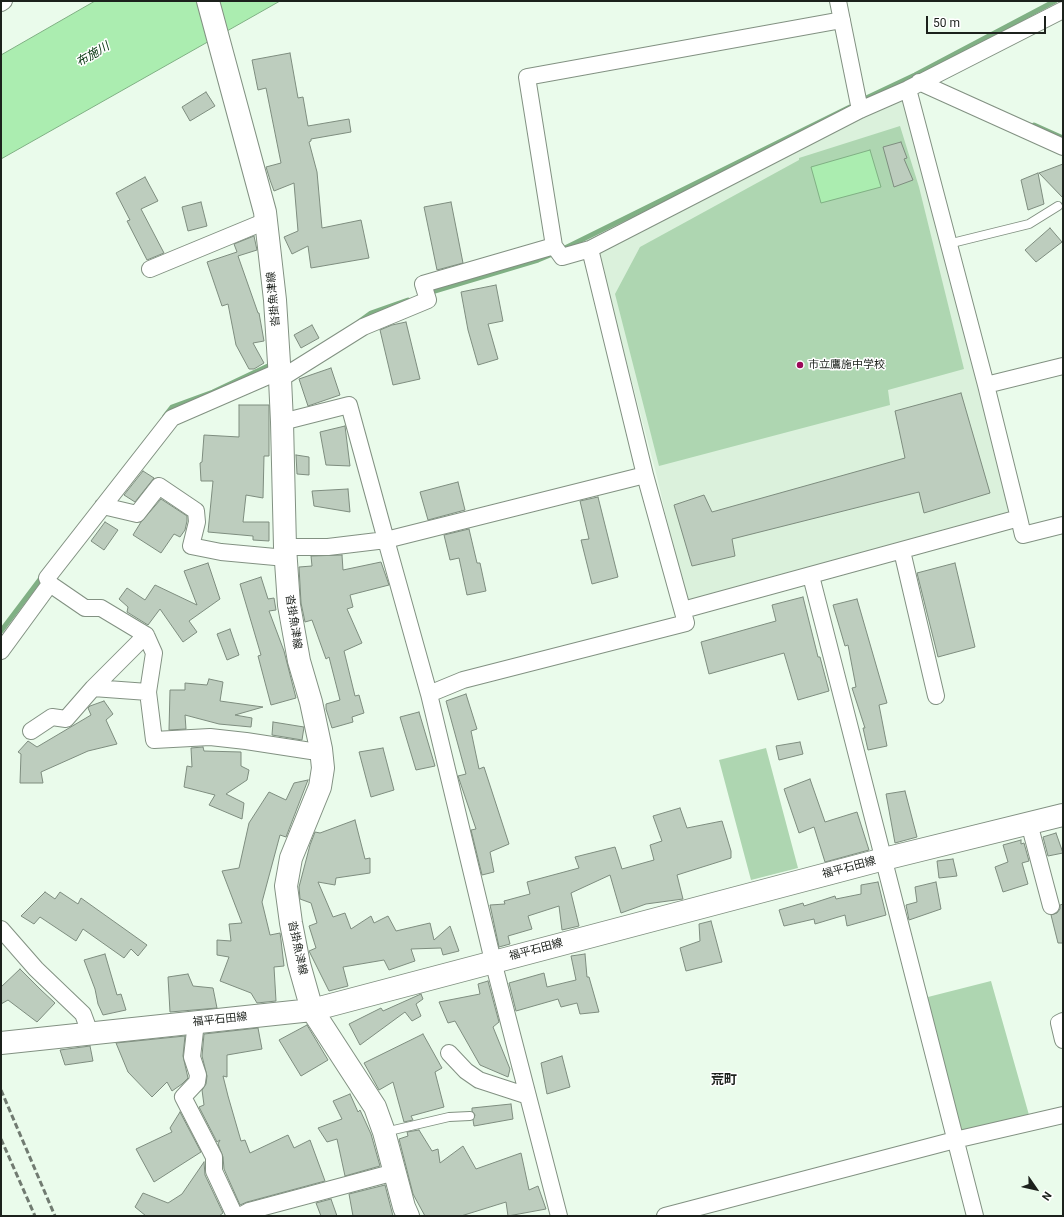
<!DOCTYPE html>
<html>
<head>
<meta charset="utf-8">
<style>
  body { margin:0 }
  #map { position:relative; width:1064px; height:1217px; overflow:hidden; background:#eafbeb; font-family:Roboto,sans-serif }
  canvas { display:block }
  .frame { position:absolute; inset:0; border:2px solid #1c211c; pointer-events:none }
  .north { position:absolute; left:1016px; top:1169px; width:40px; height:40px; -webkit-text-stroke:3px #fff; paint-order:stroke; rotate:124deg; font-size:11px; font-weight:700; line-height:16px; text-align:center; color:#1c211c }
  .north::after { content:''; display:block; margin:auto; width:14px; height:18px; background:#1c211c; clip-path:polygon(50% 0,100% 100%,50% 72%,0 100%) }
  .scale { position:absolute; left:926px; top:16px; width:120px; height:18px; box-sizing:border-box; border:2px solid #1c211c; border-top:0; padding-left:5px; font-size:12px; line-height:14px; white-space:nowrap; color:#1c211c; -webkit-text-stroke:3px #fff; paint-order:stroke }
</style>
</head>
<body>
<div id="map">
<canvas width="1064" height="1217"></canvas>
<div class="frame"></div>
<div class="north">N</div>
<div class="scale">50 m</div>
</div>
<script>
const c = document.querySelector('canvas').getContext('2d');
c.lineJoin = 'round';
function fill(path, color) { c.fillStyle = color; c.fill(path, 'evenodd'); }
const shape = rows => new Path2D(rows.map(r => 'M' + r).join(''));
function trace(path, color, width, dash) { c.strokeStyle = color; c.lineWidth = width; c.lineCap = dash ? 'butt' : 'round'; c.setLineDash(dash || []); c.stroke(path); }
function drawText(font, color, halo, rows, align = 'center') {
  c.font = font + ' Roboto,"Noto Sans JP",sans-serif'; c.lineWidth = 3; c.setLineDash([]); c.textBaseline = 'middle'; c.strokeStyle = halo; c.fillStyle = color; for (const [text, x, y, turn = 0] of rows) {
    c.save(); c.translate(x, y); c.rotate((+turn || 0) * Math.PI / 180); c.textAlign = isNaN(turn) ? turn : align; if (halo) c.strokeText(text, 0, 0); c.fillText(text, 0, 0); c.restore();
  }
}
fill(shape([
  [902,98,1013,512,686,604,657,477,598,253,788,153]
]), '#dbf1dc');
fill(shape([
  [900,126,919,187,964,369,888,390,890,405,659,466,615,294,640,247,799,160,799,158],
  [766,748,798,868,751,880,719,760],
  [991,981,1029,1115,959,1134,924,998]
]), '#aed6b1');
const water = shape([
  [95,1,280,1,1,159,1,55,95,1],
  [870,150,881,187,821,203,811,167,870,150]
]);
fill(water, '#abedb0');
trace(water, '#80b084', 1);
trace(shape([
  [860,101,915,75,1055,1],
  [1034,125,1063,138],
  [561,250,850,107],
  [428,293,538,260,550,255],
  [360,321,371,313,408,300],
  [165,416,172,407,213,392,268,366],
  [1,631,44,574]
]), '#80b084', 5);
const building = shape([
  [290,53,298,98,303,97,308,126,349,119,351,132,311,139,311,141,309,142,317,172,322,228,361,220,369,258,311,268,308,246,292,254,284,237,298,231,294,183,274,191,270,180,266,167,281,163,266,88,258,90,252,60,290,53],
  [206,92,215,106,190,121,182,107,206,92],
  [901,142,907,158,904,159,913,180,894,187,883,147,901,142],
  [1063,164,1063,198,1039,173,1063,164],
  [1038,173,1044,204,1028,210,1021,180,1038,173],
  [145,177,158,201,141,209,164,253,147,260,127,221,130,220,116,193,145,177],
  [201,202,207,226,188,231,182,207,201,202],
  [451,202,463,263,437,270,424,207,451,202],
  [1050,228,1062,242,1036,262,1025,250,1050,228],
  [254,236,257,250,238,256,258,313,259,313,264,341,253,343,264,363,254,369,249,369,236,345,228,304,222,306,207,262,237,252,234,244,254,236],
  [496,285,503,321,488,324,498,359,478,365,468,330,461,292,496,285],
  [406,322,420,379,393,385,380,330,392,325,406,322],
  [312,325,319,338,301,348,294,335,312,325],
  [331,368,340,395,308,406,299,379,331,368],
  [961,393,990,493,924,513,919,492,732,539,735,556,692,566,674,505,704,495,712,512,905,458,895,411,961,393],
  [239,405,269,405,269,456,264,456,263,498,246,495,243,522,269,522,269,541,253,540,253,536,208,532,213,481,201,481,200,463,202,462,204,435,239,437,239,405],
  [345,426,350,466,326,465,320,432,345,426],
  [296,455,309,457,309,475,297,474,296,455],
  [143,471,154,478,135,502,124,495,143,471],
  [458,482,465,510,428,520,420,492,458,482],
  [348,489,350,512,314,506,312,491,348,489],
  [598,497,618,577,592,584,581,540,589,539,580,501,598,497],
  [161,499,187,516,187,521,185,530,180,537,174,534,161,553,133,535,141,522,161,499],
  [105,522,118,530,104,550,91,541,105,522],
  [469,529,477,563,480,563,486,591,467,595,459,558,450,560,444,535,469,529],
  [342,555,343,570,381,562,389,585,350,595,353,607,347,609,362,643,344,651,355,696,359,695,364,713,352,717,353,722,332,728,326,709,326,704,340,700,329,657,326,659,312,620,305,622,301,603,299,567,312,566,311,556,342,555],
  [208,563,220,599,189,621,197,632,183,642,160,609,148,625,127,612,128,607,119,599,127,588,145,600,155,585,197,605,184,571,208,563],
  [955,563,975,647,938,657,917,573,955,563],
  [261,577,268,599,274,598,276,610,269,611,284,651,296,698,271,705,258,656,261,655,240,584,261,577],
  [803,597,818,657,820,657,829,691,798,700,784,653,709,674,701,642,776,621,772,605,803,597],
  [857,599,887,703,879,705,887,746,868,750,863,728,865,728,852,688,856,687,848,645,845,646,833,605,857,599],
  [230,629,239,655,227,660,217,634,230,629],
  [209,679,223,682,220,701,263,707,235,715,252,718,251,727,219,724,185,715,186,729,169,730,170,690,185,690,185,683,207,685,209,679],
  [466,694,477,729,471,731,479,769,484,767,509,844,490,852,494,872,482,875,471,830,476,829,458,776,466,774,446,701,466,694],
  [104,701,113,714,106,720,117,744,88,751,41,772,43,783,20,783,21,754,18,752,28,741,37,747,91,715,88,708,90,706,104,701],
  [419,712,435,766,416,770,400,717,419,712],
  [273,722,304,727,302,740,272,735,273,722],
  [800,742,803,754,779,760,776,746,800,742],
  [203,747,204,751,241,752,241,766,249,770,247,780,226,794,244,803,242,819,209,805,215,795,184,787,187,766,192,767,191,748,203,747],
  [383,748,394,790,371,797,359,752,383,748],
  [810,779,825,822,857,812,869,850,825,862,814,827,799,833,784,789,810,779],
  [308,780,286,837,280,835,262,902,270,935,280,933,281,940,284,966,274,967,276,1001,257,1003,251,993,220,981,229,957,217,955,217,940,231,941,229,924,242,923,222,871,239,868,249,823,269,792,286,800,294,783,308,780],
  [905,791,917,837,895,843,886,794,905,791],
  [680,808,687,828,722,821,731,851,731,858,677,875,683,899,646,904,621,913,610,875,571,893,579,926,562,930,559,906,528,916,532,929,508,936,510,944,499,947,490,905,505,904,504,901,530,894,527,882,579,868,575,857,615,847,622,869,654,860,650,845,662,841,653,816,680,808],
  [355,820,365,859,370,858,370,873,336,878,335,885,318,882,333,917,345,913,351,929,371,916,374,923,388,916,396,931,430,923,434,940,450,926,459,951,443,955,441,948,411,949,415,961,389,970,384,960,343,967,348,986,329,991,309,951,316,948,309,926,317,923,311,903,300,899,299,887,310,845,315,832,320,833,355,820],
  [1056,833,1063,853,1048,856,1043,837,1056,833],
  [1021,840,1021,844,1024,843,1029,861,1022,863,1028,884,1003,892,995,867,1008,862,1003,845,1021,840],
  [953,859,957,876,939,878,937,861,953,859],
  [878,882,886,915,847,926,845,915,815,924,814,919,784,926,779,910,803,903,804,906,835,896,836,899,861,894,861,885,878,882],
  [936,882,941,909,909,920,906,905,917,902,915,887,936,882],
  [45,892,55,899,60,892,78,904,81,898,147,945,138,956,131,949,124,958,83,929,76,941,40,917,34,924,21,916,45,892],
  [1063,904,1063,943,1058,943,1051,915,1057,913,1060,909,1060,905,1063,904],
  [711,921,722,962,686,971,680,948,700,941,699,924,711,921],
  [105,954,117,995,121,994,126,1010,103,1015,98,1004,95,989,84,960,105,954],
  [585,954,587,977,589,977,599,1012,580,1014,577,1003,561,1007,558,999,516,1011,509,983,544,973,547,987,576,980,571,956,585,954],
  [20,969,41,990,55,1003,37,1022,8,1000,1,1004,1,987,20,969],
  [188,974,193,986,213,988,217,1008,170,1012,168,977,188,974],
  [488,981,499,1022,493,1027,510,1069,508,1077,480,1065,455,1021,448,1023,439,1002,480,994,478,984,488,981],
  [421,994,423,999,416,1004,421,1016,412,1021,405,1012,360,1045,349,1024,381,1008,383,1011,421,994],
  [307,1025,328,1060,301,1076,279,1040,307,1025],
  [258,1028,262,1049,227,1055,227,1077,223,1076,228,1096,241,1141,245,1140,250,1153,288,1135,294,1148,310,1140,325,1181,247,1202,240,1205,224,1169,223,1157,218,1144,220,1140,217,1142,199,1107,204,1105,202,1090,206,1084,207,1076,202,1056,204,1034,258,1028],
  [423,1034,442,1068,435,1072,444,1107,411,1116,413,1120,404,1122,393,1082,379,1090,364,1063,423,1034],
  [185,1036,183,1056,188,1078,182,1084,172,1091,167,1082,152,1097,128,1072,116,1043,185,1036],
  [90,1046,93,1061,65,1065,60,1050,90,1046],
  [562,1056,570,1087,547,1094,541,1063,562,1056],
  [350,1094,358,1112,360,1110,371,1134,380,1166,345,1176,337,1139,327,1142,318,1128,342,1119,333,1101,350,1094],
  [511,1104,513,1119,474,1126,473,1120,475,1115,472,1111,472,1108,511,1104],
  [180,1112,201,1152,154,1182,136,1149,172,1132,170,1128,180,1112],
  [419,1130,432,1151,438,1149,440,1163,463,1146,476,1169,521,1153,529,1190,538,1186,546,1209,508,1216,506,1202,461,1216,425,1216,413,1194,399,1139,408,1136,407,1132,419,1130],
  [204,1162,205,1175,223,1213,219,1216,146,1216,135,1207,143,1193,168,1203,182,1194,204,1162],
  [385,1185,393,1216,353,1216,349,1194,385,1185],
  [331,1199,337,1216,321,1216,316,1203,331,1199]
]);
fill(building, '#bdcdbe');
trace(building, '#7e8d7f', 1);
const lane = shape([
  [948,244,1029,224,1058,206],
  [385,1132,449,1117,470,1116]
]);
const street = shape([
  [838,1,860,110],
  [1,3,4,1],
  [919,82,1063,147],
  [908,89,986,385,1019,518],
  [554,246,527,77,842,20],
  [150,269,266,221],
  [280,379,363,327,428,300,423,284,554,246,562,257,590,249],
  [986,385,1063,366],
  [282,422,349,405,386,540,645,475,686,623,463,680,429,694],
  [645,475,590,249,860,110,908,89,1063,10],
  [103,506,137,514,159,486,196,511,197,522,191,546,221,552,286,558],
  [285,547,328,547,386,540,429,694,493,961,559,1216],
  [902,551,936,696],
  [811,576,975,1216],
  [50,584,47,578,172,418,280,371],
  [683,610,1019,518,1023,535,1063,525],
  [1,651,50,584,85,608,101,608,146,635,154,653,148,692,154,740,210,737,246,741,311,751,321,749],
  [93,688,146,635],
  [31,731,52,717,66,719,93,688,148,692],
  [1029,823,1051,906],
  [1,929,36,969,83,1014,90,1033],
  [1063,1021,1059,1023,1063,1040],
  [196,1022,192,1057,198,1075,197,1082,183,1097,214,1157,214,1171,235,1216],
  [449,1053,466,1071,479,1080,528,1096],
  [240,1216,249,1211,395,1172],
  [665,1216,955,1140,1063,1115]
]);
const secondary = shape([
  [208,1,265,212,275,300,280,379,282,422,285,547,289,605,299,661,311,702,321,749,323,768,320,787,291,858,286,886,291,923,299,964,312,1010,375,1107,384,1132,404,1207,408,1216],
  [1,1043,312,1010,884,859,1063,815]
]);
trace(lane, '#829182', 10);
trace(street, '#829182', 18);
trace(secondary, '#829182', 24);
trace(lane, '#fff', 8);
trace(street, '#fff', 16);
trace(secondary, '#fff', 22);
trace(shape([
  [1,1090,55,1216],
  [1,1139,35,1216]
]), '#717b71', 3, [6, 3]);
for (const [x, y, r, color] of [
  [800,365,4,"#9b0958"]
]) { const dot = new Path2D(); dot.arc(x, y, r, 0, 2 * Math.PI); c.fillStyle = color; c.fill(dot); trace(dot, '#fff', 1.5); }
drawText('11px', '#1c211c', '#fff', [
  ["沓掛魚津線",274,299,-95],
  ["沓掛魚津線",293,622,81],
  ["福平石田線",849,868,-15],
  ["沓掛魚津線",297,948,78],
  ["福平石田線",536,950,-15],
  ["福平石田線",220,1020,-6]
]);
drawText('11px', '#1c211c', '#fff', [
  ["市立鷹施中学校",808,365]
], 'left');
drawText('italic 12px', '#05360f', '#fff', [
  ["布施川",93,55,-31]
]);
drawText('bold 13px', '#1c211c', '#fff', [
  ["荒町",724,1081]
]);
</script>
</body>
</html>
